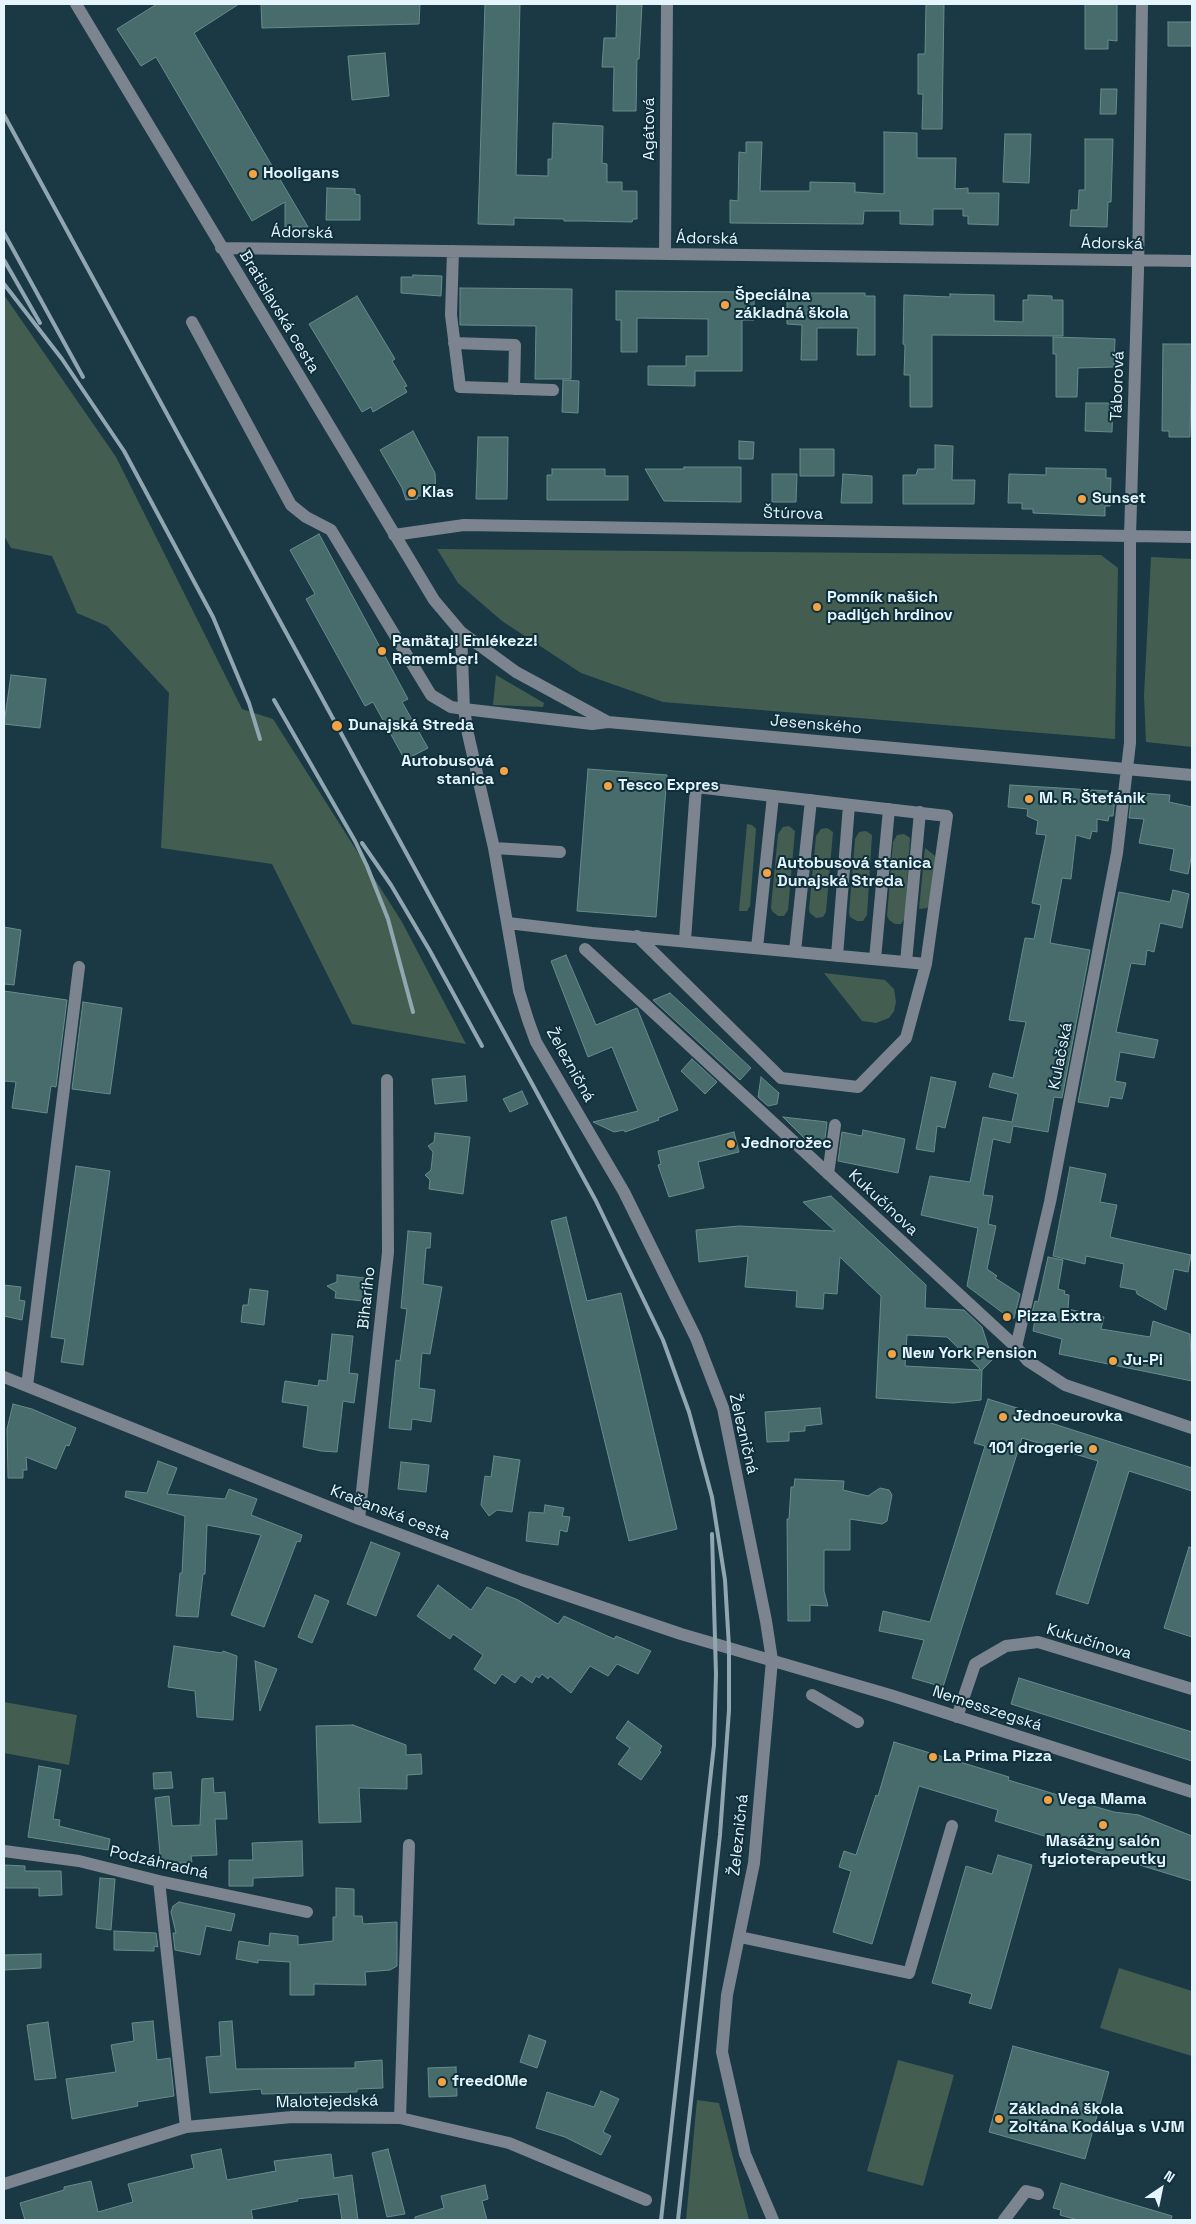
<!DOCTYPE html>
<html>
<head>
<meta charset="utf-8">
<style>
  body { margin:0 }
  #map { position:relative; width:1196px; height:2224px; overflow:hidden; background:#1a3945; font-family:"Space Grotesk",sans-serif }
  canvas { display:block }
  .frame { position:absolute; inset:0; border:5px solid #e4f5fd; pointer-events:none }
  .north { position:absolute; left:1136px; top:2164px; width:50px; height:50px; -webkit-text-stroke:4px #0f2f3b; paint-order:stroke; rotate:34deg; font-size:14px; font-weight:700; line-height:20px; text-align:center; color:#e4f5fd }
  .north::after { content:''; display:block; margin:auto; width:18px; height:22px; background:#e4f5fd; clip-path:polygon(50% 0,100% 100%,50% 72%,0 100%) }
</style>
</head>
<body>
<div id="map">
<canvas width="1196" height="2224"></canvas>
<div class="frame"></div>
<div class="north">N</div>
</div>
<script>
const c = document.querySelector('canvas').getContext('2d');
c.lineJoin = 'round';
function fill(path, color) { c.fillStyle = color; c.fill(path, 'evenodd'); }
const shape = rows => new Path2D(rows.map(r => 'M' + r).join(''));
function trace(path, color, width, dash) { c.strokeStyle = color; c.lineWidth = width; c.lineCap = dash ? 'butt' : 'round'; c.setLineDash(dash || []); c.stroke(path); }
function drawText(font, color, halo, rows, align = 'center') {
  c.font = font + ' "Space Grotesk",sans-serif'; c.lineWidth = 4; c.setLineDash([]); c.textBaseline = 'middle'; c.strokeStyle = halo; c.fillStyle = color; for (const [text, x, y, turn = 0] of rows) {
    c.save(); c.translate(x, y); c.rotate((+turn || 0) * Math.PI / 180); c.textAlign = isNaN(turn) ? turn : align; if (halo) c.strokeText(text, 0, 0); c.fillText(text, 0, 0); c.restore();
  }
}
fill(shape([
  [4,295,116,457,242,709,273,719,402,922,466,1044,352,1024,272,864,161,848,169,693,107,626,77,613,52,556,11,548,4,536],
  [437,549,1101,555,1118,568,1115,739,663,702,581,673,502,621,458,583],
  [1151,557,1192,559,1192,747,1146,742,1144,696],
  [496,675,544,703,543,707,493,705],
  [747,824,752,825,756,829,750,906,747,911,739,911],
  [789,826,795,831,788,910,784,916,778,916,772,911,771,907,778,834,783,827],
  [827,828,833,832,826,912,823,917,816,918,810,913,809,909,816,836,821,829],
  [866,831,872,835,867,915,863,921,857,921,850,917,849,913,855,839,859,832],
  [904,834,910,838,905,918,901,924,895,924,889,920,887,916,893,842,897,835],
  [925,848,934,855,938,861,930,904,927,908,919,909],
  [824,973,885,980,894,989,896,1002,894,1011,889,1018,876,1023,862,1021],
  [4,1702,77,1715,69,1765,4,1753],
  [1119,1968,1192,1991,1192,2056,1100,2028],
  [898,2060,954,2075,923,2186,867,2171],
  [697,2100,719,2103,749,2220,686,2220]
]), '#435e50');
const building = shape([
  [157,4,239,4,194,33,308,227,285,227,285,202,252,221,156,57,141,66,117,29,157,4],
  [261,4,420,4,419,24,262,28,261,4],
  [485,4,520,4,516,175,548,176,548,159,552,159,553,123,603,126,602,163,607,164,607,182,622,182,622,191,637,191,637,219,633,219,632,222,583,221,564,221,564,219,514,218,514,225,478,224,485,4],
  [617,4,642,4,639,59,637,59,636,111,613,111,614,67,602,67,604,38,616,38,617,4],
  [926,4,944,4,942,129,922,129,923,94,918,94,918,54,925,54,926,4],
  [1085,4,1117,4,1117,41,1108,40,1108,49,1085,49,1085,4],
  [1168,22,1192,22,1192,46,1168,46,1168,22],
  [385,53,389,96,352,100,348,56,385,53],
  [1101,89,1117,89,1116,114,1100,114,1101,89],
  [884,132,917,133,917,158,956,158,955,189,968,188,968,193,999,193,998,225,968,224,968,216,963,216,963,209,933,209,933,225,900,224,900,211,864,211,863,224,730,223,730,200,738,201,739,152,746,153,746,142,762,142,760,191,810,191,810,182,855,183,855,192,884,194,884,132],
  [1005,134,1031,134,1029,183,1003,182,1005,134],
  [1085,139,1113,139,1111,202,1108,202,1107,227,1070,226,1071,210,1078,210,1079,190,1085,190,1085,139],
  [327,188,355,189,355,194,360,195,360,220,326,220,327,188],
  [413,275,442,276,441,296,401,293,401,277,413,277,413,275],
  [460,288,572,289,571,379,535,379,536,326,460,325,460,288],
  [616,291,754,292,754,320,742,320,742,371,695,371,695,386,648,385,648,366,686,366,686,356,708,356,708,319,637,318,637,352,621,352,621,320,616,320,616,291],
  [787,293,865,293,865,296,875,296,875,355,857,355,858,328,817,328,817,360,801,360,802,325,787,324,787,293],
  [950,294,994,295,994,321,1023,322,1023,300,1028,300,1028,295,1052,296,1052,300,1063,300,1063,336,932,335,932,407,910,407,910,375,904,375,905,345,903,344,904,295,950,297,950,294],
  [357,296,395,359,392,361,407,386,404,387,407,392,373,412,371,407,362,412,309,324,357,296],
  [1053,337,1115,339,1114,367,1078,368,1077,397,1056,397,1056,354,1053,354,1053,337],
  [1163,344,1192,344,1190,437,1169,437,1169,431,1162,431,1163,344],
  [563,380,579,381,578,413,562,412,563,380],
  [1086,403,1113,403,1112,432,1085,431,1086,403],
  [413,431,435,473,436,495,418,496,417,499,406,500,402,488,380,450,413,431],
  [478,437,508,437,507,499,476,499,478,437],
  [739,441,754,442,753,459,739,459,739,441],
  [935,445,953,446,952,480,975,480,974,504,903,504,903,475,916,475,918,469,935,469,935,445],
  [800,449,834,449,834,476,800,476,800,449],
  [684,467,741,467,741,502,664,501,645,469,684,469,684,467],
  [1046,468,1106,469,1106,478,1111,478,1110,506,1105,506,1105,516,1033,513,1033,509,1022,509,1022,503,1008,503,1009,474,1046,475,1046,468],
  [552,469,605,469,605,476,628,476,628,500,547,500,547,475,552,475,552,469],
  [772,474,797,474,796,502,772,502,772,474],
  [843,474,872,476,872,503,841,503,843,474],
  [319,534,408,699,402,702,428,748,405,760,373,702,365,706,306,599,315,594,290,550,319,534],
  [11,675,46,679,40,728,4,724,11,675],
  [588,769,667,775,656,917,577,911,588,769],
  [1010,785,1109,791,1115,798,1113,816,1109,816,1108,821,1097,819,1097,832,1092,831,1090,839,1076,835,1071,879,1062,878,1050,943,1090,950,1062,1098,1054,1097,1048,1132,1013,1126,1010,1143,993,1139,983,1195,993,1196,988,1224,996,1226,987,1269,997,1276,995,1278,1020,1294,1014,1318,1011,1319,967,1286,978,1228,921,1215,930,1176,970,1182,983,1117,1012,1122,1018,1094,989,1087,993,1073,1013,1078,1026,1022,1009,1020,1025,938,1034,939,1041,905,1032,903,1046,835,1036,834,1038,821,1027,816,1028,809,1008,807,1010,785],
  [1141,793,1170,795,1169,802,1192,807,1192,853,1188,874,1170,870,1174,849,1139,843,1144,819,1129,818,1131,802,1141,793],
  [1173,890,1189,894,1182,928,1160,923,1154,952,1147,950,1145,965,1131,963,1116,1032,1158,1040,1154,1058,1120,1052,1115,1081,1126,1083,1122,1099,1110,1097,1108,1107,1078,1102,1119,892,1170,902,1173,890],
  [4,927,21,930,14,985,4,984,4,927],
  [566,955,596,1025,637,1008,678,1110,658,1118,659,1120,625,1132,624,1130,614,1132,593,1122,638,1111,612,1047,588,1057,551,961,566,955],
  [4,991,67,1000,56,1087,51,1086,47,1113,12,1108,16,1082,4,1081,4,991],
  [670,993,751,1068,740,1080,653,1000,670,993],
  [83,1002,122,1008,110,1094,72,1089,83,1002],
  [692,1059,717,1082,705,1094,681,1071,692,1059],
  [465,1076,467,1101,435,1104,432,1079,465,1076],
  [761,1077,779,1093,777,1104,768,1106,758,1097,761,1077],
  [931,1077,956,1082,945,1128,937,1126,934,1152,916,1149,931,1077],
  [522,1091,528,1104,510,1112,503,1099,522,1091],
  [783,1117,827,1122,824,1147,811,1145,783,1117],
  [863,1130,905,1139,898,1173,838,1161,842,1132,862,1136,863,1130],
  [734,1132,739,1152,698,1162,704,1188,669,1197,658,1165,661,1164,658,1151,734,1132],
  [435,1133,470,1137,463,1194,429,1189,430,1180,425,1175,431,1170,433,1152,428,1146,434,1142,435,1133],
  [76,1166,110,1171,83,1365,61,1362,65,1339,51,1337,76,1166],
  [1070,1167,1106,1174,1100,1202,1117,1205,1110,1237,1191,1255,1188,1272,1174,1269,1166,1310,1137,1294,1136,1290,1120,1287,1124,1264,1086,1256,1085,1264,1053,1256,1070,1167],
  [831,1196,926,1285,925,1308,964,1310,982,1327,990,1352,995,1357,982,1370,981,1400,953,1403,876,1398,881,1296,840,1257,837,1294,824,1293,823,1309,796,1307,797,1291,745,1287,748,1256,699,1262,696,1230,739,1226,835,1231,803,1202,831,1196],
  [907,1335,947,1337,981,1370,905,1366,907,1335],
  [566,1217,587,1301,621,1293,677,1529,629,1541,551,1221,566,1217],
  [408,1231,431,1233,430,1248,426,1248,423,1284,442,1287,430,1354,422,1353,419,1388,435,1390,431,1422,412,1419,411,1430,389,1428,396,1360,400,1361,407,1309,401,1308,408,1231],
  [1048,1257,1063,1260,1058,1289,1065,1291,1064,1294,1069,1295,1068,1309,1104,1317,1101,1329,1150,1337,1153,1321,1190,1334,1192,1381,1059,1354,1062,1339,1033,1331,1036,1312,1032,1313,1035,1301,1038,1302,1048,1257],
  [337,1275,366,1278,363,1301,335,1298,336,1292,327,1286,337,1282,337,1275],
  [4,1285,21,1287,19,1300,25,1301,22,1320,4,1316,4,1285],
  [250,1289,268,1291,264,1325,241,1322,243,1305,248,1305,250,1289],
  [332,1334,353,1336,349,1373,358,1374,354,1403,343,1401,337,1452,321,1451,303,1447,308,1406,282,1402,285,1381,318,1386,319,1380,327,1381,332,1334],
  [988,1399,1030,1412,1029,1416,1192,1468,1192,1491,1129,1471,1088,1604,1056,1594,1098,1461,1022,1438,943,1687,912,1678,924,1640,879,1631,883,1611,930,1622,985,1446,974,1443,988,1399],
  [13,1404,32,1409,76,1428,69,1446,66,1445,56,1469,26,1457,27,1470,23,1470,23,1478,8,1478,7,1429,13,1404],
  [820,1408,822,1424,805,1426,805,1431,789,1432,789,1441,767,1442,765,1412,820,1408],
  [494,1456,520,1460,512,1512,497,1510,489,1516,481,1505,485,1476,491,1477,494,1456],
  [158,1461,177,1468,167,1494,225,1499,229,1489,257,1499,251,1515,302,1535,300,1542,297,1541,264,1627,231,1615,261,1535,207,1525,205,1574,203,1574,198,1617,176,1616,180,1573,182,1573,185,1516,125,1497,126,1491,147,1493,158,1461],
  [401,1462,429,1465,426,1492,398,1489,401,1462],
  [795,1479,844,1481,843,1490,868,1496,880,1488,889,1490,892,1495,887,1521,882,1524,850,1519,850,1550,824,1550,824,1591,828,1606,810,1605,810,1621,788,1621,787,1519,789,1519,791,1487,794,1487,795,1479],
  [545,1505,564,1508,562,1516,570,1517,567,1532,560,1530,558,1545,526,1541,529,1512,544,1513,545,1505],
  [371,1542,400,1553,376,1616,347,1604,371,1542],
  [1189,1547,1192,1548,1192,1637,1164,1628,1189,1547],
  [438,1585,471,1610,487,1587,518,1600,558,1624,564,1616,614,1639,616,1636,651,1651,638,1674,617,1664,608,1676,590,1666,571,1693,550,1676,548,1679,542,1674,539,1678,536,1676,532,1683,521,1675,515,1683,502,1674,495,1684,474,1669,483,1655,453,1634,450,1639,417,1616,438,1585],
  [315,1595,329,1601,312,1643,298,1637,315,1595],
  [174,1646,222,1653,223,1651,237,1656,233,1720,197,1717,195,1691,168,1687,174,1646],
  [255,1661,277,1669,260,1711,255,1661],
  [1019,1678,1192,1732,1192,1761,1011,1704,1019,1678],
  [628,1721,662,1746,659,1751,661,1752,641,1780,618,1764,630,1748,616,1738,628,1721],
  [353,1725,406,1745,406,1755,421,1754,422,1774,407,1775,407,1789,359,1788,361,1822,319,1823,316,1726,353,1725],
  [894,1742,1009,1777,1008,1780,1068,1798,1069,1794,1087,1800,1086,1804,1114,1812,1139,1815,1192,1836,1192,1881,995,1821,998,1810,919,1786,872,1944,833,1932,851,1871,839,1867,844,1851,856,1855,876,1795,878,1796,894,1742],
  [39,1766,61,1770,53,1819,60,1820,59,1826,110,1839,108,1850,28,1837,39,1766],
  [171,1772,173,1788,154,1789,153,1773,171,1772],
  [213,1778,214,1793,225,1792,227,1819,215,1819,217,1855,191,1856,192,1862,161,1865,155,1798,169,1796,172,1826,200,1825,202,1779,213,1778],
  [302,1841,303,1876,253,1878,253,1886,229,1886,229,1860,253,1860,252,1843,302,1841],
  [998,1855,1032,1865,991,2009,969,2003,972,1994,932,1983,966,1866,992,1874,998,1855],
  [4,1865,25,1866,25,1871,61,1871,62,1895,39,1896,39,1888,4,1888,4,1865],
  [100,1878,115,1879,111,1930,96,1928,100,1878],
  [336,1888,354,1889,354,1916,362,1916,363,1924,397,1922,397,1966,390,1970,365,1972,366,1985,314,1984,314,1995,290,1995,290,1962,258,1960,258,1963,236,1959,239,1941,269,1946,270,1933,298,1936,298,1945,333,1941,333,1917,336,1917,336,1888],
  [179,1902,235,1914,231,1931,206,1926,200,1955,175,1950,173,1933,176,1933,171,1912,173,1906,179,1902],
  [114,1931,156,1933,158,1947,154,1946,154,1951,114,1950,114,1931],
  [41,1954,41,1968,4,1970,4,1955,41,1954],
  [153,2021,157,2060,170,2058,174,2096,137,2102,138,2106,72,2119,66,2079,116,2072,111,2045,134,2041,132,2023,153,2021],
  [232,2021,236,2069,355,2068,355,2062,382,2060,383,2088,357,2089,357,2092,262,2094,261,2089,210,2093,206,2057,221,2056,219,2022,232,2021],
  [48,2022,56,2078,35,2080,27,2025,48,2022],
  [529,2035,546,2041,537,2068,520,2062,529,2035],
  [1013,2046,1109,2072,1085,2159,989,2132,1013,2046],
  [456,2067,457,2096,429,2097,428,2068,456,2067],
  [601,2091,619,2099,603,2132,611,2136,601,2155,565,2137,536,2128,547,2092,594,2107,601,2091],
  [221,2149,227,2180,276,2171,274,2161,331,2154,334,2178,352,2175,358,2220,342,2220,338,2194,297,2199,298,2201,251,2210,253,2220,25,2220,20,2203,64,2190,64,2187,91,2181,98,2212,133,2202,128,2184,194,2168,191,2155,221,2149],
  [388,2149,405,2214,387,2217,372,2153,388,2149],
  [1061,2183,1172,2216,1171,2220,1078,2220,1060,2215,1061,2210,1053,2208,1061,2183],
  [485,2185,488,2199,482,2201,487,2220,415,2220,415,2217,444,2208,441,2196,485,2185]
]);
fill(building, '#476c6b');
trace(building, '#668c8b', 1);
trace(shape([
  [76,4,434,600,461,632,516,672,608,722,1192,775],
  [221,248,1192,261],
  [453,251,451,315,460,387,553,390],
  [665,254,667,4],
  [192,322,291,505,306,517,331,530,431,695,451,707,464,709,592,724,608,722],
  [454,343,515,345,514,389],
  [394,535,464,525,1192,537],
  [461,632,464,709,468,734,494,848,519,991,528,1020,536,1042,624,1192,696,1338,723,1408,766,1621,772,1660,754,1863,727,1995,722,2052,745,2154,773,2220],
  [494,848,560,852],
  [508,923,592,933,926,964,947,816,696,787,685,940],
  [637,936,781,1078,858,1087,906,1038,926,964],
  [757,948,773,796],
  [585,949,1016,1347,1028,1361,1065,1385,1192,1428],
  [795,951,811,800],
  [837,956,849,805],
  [875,959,889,809],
  [906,962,920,812],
  [828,1174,835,1125],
  [1016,1347,1050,1202,1117,853,1130,743,1130,536,1138,271,1142,4],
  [4,1377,359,1519,522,1580,681,1634,890,1695,1192,1792],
  [27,1386,79,967],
  [359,1519,388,1252,387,1080],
  [812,1695,858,1722],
  [957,1717,975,1664,1006,1646,1038,1642,1192,1689],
  [4,1851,79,1861,159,1881,307,1912],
  [159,1881,186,2127],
  [740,1937,909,1973,952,1826],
  [400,2118,409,1845],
  [4,2184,186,2127,292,2117,400,2118,509,2143,646,2200],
  [1004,2220,1026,2191,1038,2194]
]), '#7c848f', 12);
trace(shape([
  [4,115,596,1201,663,1340,689,1412,712,1497,725,1580,729,1647,729,1710,720,1835,678,2220],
  [4,233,83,377],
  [4,260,40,323],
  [4,284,62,359,124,451,213,617,249,703,260,739],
  [274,700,355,841,367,866,388,919,413,1012],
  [362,843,391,885,430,951,482,1046],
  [661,2220,714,1745,716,1674,712,1534]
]), '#90a6b0', 4);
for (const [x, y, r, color] of [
  [253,174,5,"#f4a344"],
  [725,305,5,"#f4a344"],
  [412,493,5,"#f4a344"],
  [1082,499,5,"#f4a344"],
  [817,607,5,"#f4a344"],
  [382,651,5,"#f4a344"],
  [337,726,6,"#f4a344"],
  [504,771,5,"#f4a344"],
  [608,786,5,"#f4a344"],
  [1029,799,5,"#f4a344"],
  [767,873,5,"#f4a344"],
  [731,1144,5,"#f4a344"],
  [1007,1317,5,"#f4a344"],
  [892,1354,5,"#f4a344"],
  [1113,1361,5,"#f4a344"],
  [1003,1417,5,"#f4a344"],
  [1093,1449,5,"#f4a344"],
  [933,1757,5,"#f4a344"],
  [1048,1800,5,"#f4a344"],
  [1103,1825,5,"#f4a344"],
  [442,2082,5,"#f4a344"],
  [999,2119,5,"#f4a344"]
]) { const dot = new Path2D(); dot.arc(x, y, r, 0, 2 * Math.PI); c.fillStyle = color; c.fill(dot); trace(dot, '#0f2f3b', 2); }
drawText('16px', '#e4f5fd', '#0f2f3b', [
  ["Agátová",650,129,-90],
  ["Ádorská",302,233,1],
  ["Ádorská",707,239,1],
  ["Ádorská",1112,244,1],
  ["Bratislavská cesta",279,312,59],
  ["Táborová",1118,386,-88],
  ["Štúrova",793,514,1],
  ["Jesenského",816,725,5],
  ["Kulačská",1061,1056,-79],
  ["Železničná",570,1065,61],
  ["Kukučínova",883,1203,43],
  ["Bihariho",367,1298,-84],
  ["Železničná",743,1434,77],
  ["Kračanská cesta",390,1513,21],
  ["Kukučínova",1089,1642,17],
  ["Nemesszegská",987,1709,18],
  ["Železničná",739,1835,-84],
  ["Podzáhradná",159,1863,13],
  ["Malotejedská",327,2102,-1]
]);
drawText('bold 16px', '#e4f5fd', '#0f2f3b', [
  ["Hooligans",263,174],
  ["Špeciálna",735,296],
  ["základná škola",735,314],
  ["Klas",422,493],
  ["Sunset",1092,499],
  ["Pomník našich",827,598],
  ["padlých hrdinov",827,616],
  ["Pamätaj! Emlékezz!",392,642],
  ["Remember!",392,660],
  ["Dunajská Streda",348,726],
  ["Autobusová",494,762,"right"],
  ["stanica",494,780,"right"],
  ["Tesco Expres",618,786],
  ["M. R. Štefánik",1039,799],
  ["Autobusová stanica",777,864],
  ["Dunajská Streda",777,882],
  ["Jednorožec",741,1144],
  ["Pizza Extra",1017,1317],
  ["New York Pension",902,1354],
  ["Ju-Pi",1123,1361],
  ["Jednoeurovka",1013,1417],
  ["101 drogerie",1083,1449,"right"],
  ["La Prima Pizza",943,1757],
  ["Vega Mama",1058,1800],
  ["Masážny salón",1103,1842,"center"],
  ["fyzioterapeutky",1103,1860,"center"],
  ["freedOMe",452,2082],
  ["Základná škola",1009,2110],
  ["Zoltána Kodálya s VJM",1009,2128]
], 'left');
</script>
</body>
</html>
